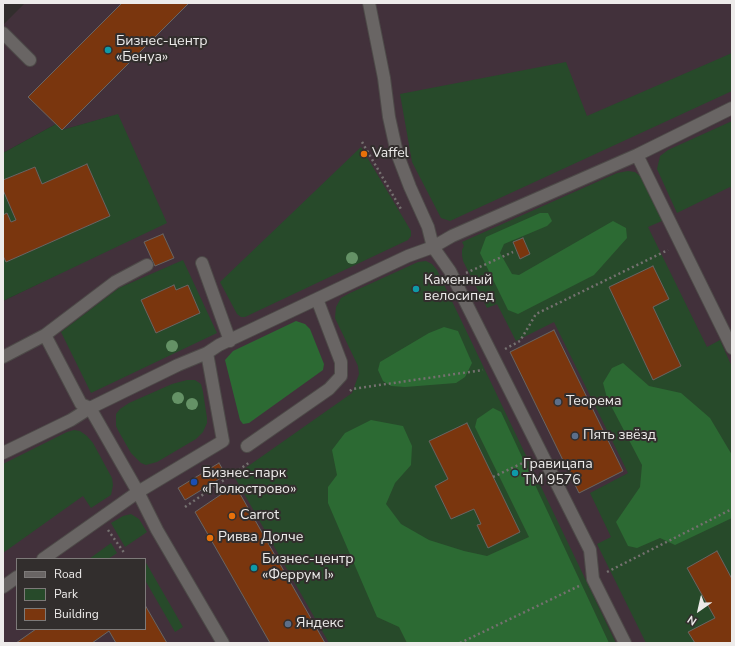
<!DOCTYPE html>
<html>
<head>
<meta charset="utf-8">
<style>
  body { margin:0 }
  #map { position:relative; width:735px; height:646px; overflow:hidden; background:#322e2d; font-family:"Nunito Sans",sans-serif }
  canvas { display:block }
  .frame { position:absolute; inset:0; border:4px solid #edebea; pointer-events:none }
  .legend { position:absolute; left:16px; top:558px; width:130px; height:72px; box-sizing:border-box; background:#322e2d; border:1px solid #7d7a79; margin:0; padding:5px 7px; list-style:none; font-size:12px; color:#edebea }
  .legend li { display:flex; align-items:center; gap:8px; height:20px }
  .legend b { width:20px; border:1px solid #7d7a79 }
  .north { position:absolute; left:679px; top:590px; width:40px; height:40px; -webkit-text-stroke:3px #322e2d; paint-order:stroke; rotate:214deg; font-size:11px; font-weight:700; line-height:16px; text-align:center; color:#edebea }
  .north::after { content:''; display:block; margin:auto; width:14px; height:18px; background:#edebea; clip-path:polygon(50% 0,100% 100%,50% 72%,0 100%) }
</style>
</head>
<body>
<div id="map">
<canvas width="735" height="646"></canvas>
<div class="frame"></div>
<ul class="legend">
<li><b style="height:5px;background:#696564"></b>Road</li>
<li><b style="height:11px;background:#274a2a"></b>Park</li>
<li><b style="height:11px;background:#7a360e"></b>Building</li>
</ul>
<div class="north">N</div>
</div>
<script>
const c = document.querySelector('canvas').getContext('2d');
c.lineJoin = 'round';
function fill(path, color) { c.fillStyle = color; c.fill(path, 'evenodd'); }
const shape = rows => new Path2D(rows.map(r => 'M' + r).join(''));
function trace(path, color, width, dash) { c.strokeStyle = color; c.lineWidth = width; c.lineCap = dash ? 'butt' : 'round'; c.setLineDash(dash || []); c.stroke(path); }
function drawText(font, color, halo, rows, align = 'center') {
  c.font = font + ' "Nunito Sans",sans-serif'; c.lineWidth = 4; c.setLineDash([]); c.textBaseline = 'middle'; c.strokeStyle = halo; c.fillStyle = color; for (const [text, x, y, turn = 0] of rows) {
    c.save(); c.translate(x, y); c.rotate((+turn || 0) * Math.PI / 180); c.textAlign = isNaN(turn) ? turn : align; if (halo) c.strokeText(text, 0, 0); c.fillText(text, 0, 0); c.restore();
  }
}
fill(shape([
  [25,3,732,3,732,643,3,643,3,301,113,247,113,116,62,130,56,124,3,153,3,25],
  [17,559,145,559,145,629,17,629]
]), '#42313b');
fill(shape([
  [732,53,732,91,450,221,441,218,412,162,400,94,566,62,587,116],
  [118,114,167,223,3,301,3,256,6,262,110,216,87,164,42,184,35,167,3,180,3,153,56,124,62,130],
  [732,121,732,190,730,187,677,213,657,169,660,156,668,150],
  [361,147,411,231,411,236,408,240,245,317,241,317,237,314,220,282],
  [628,171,635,172,640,176,662,221,648,227,707,347,720,340,732,367,732,643,646,643,597,544,611,537,590,493,628,473,554,322,516,341,497,304,487,308,463,261,462,255,462,250,464,246,462,242,617,173],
  [3,190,16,220,11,222,7,213,3,215],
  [183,260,217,333,91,393,61,332,119,288],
  [174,285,176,290,188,285,200,313,156,333,141,300],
  [426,261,432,264,437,270,616,643,329,643,234,476,352,393,359,374,358,366,335,318,336,307,341,298,350,293,418,262],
  [187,380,195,380,201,384,203,392,207,418,207,423,203,432,196,439,157,462,146,465,141,463,131,453,119,432,116,426,116,414,120,409,129,403,172,384],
  [74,430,80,431,87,436,93,443,112,478,113,485,111,495,91,508,83,496,3,553,3,464,67,432],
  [131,514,139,519,147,532,125,547,111,523,123,516],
  [111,543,117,553,108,559,89,559],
  [145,561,183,627,175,632,145,580]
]), '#274a2a');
fill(shape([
  [540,213,548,213,552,221,547,226,504,244,500,253,512,274,519,275,613,221,626,228,627,238,594,275,518,314,508,310,480,253,486,237],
  [296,321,305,324,310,329,324,364,323,370,249,423,243,424,240,420,225,360,233,351],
  [444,327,458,331,472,363,465,377,456,383,405,387,391,386,383,381,378,370,380,362,429,333],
  [623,363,649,386,681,393,710,418,732,455,732,518,675,545,660,538,637,548,628,546,616,522,640,487,642,465,607,398,603,383,612,368],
  [493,408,501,412,609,643,407,643,399,627,377,617,328,503,328,487,337,475,332,450,345,433,371,420,403,426,412,446,411,465,395,483,386,504,401,524,429,540,464,551,487,556,529,537,475,427,477,419]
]), '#2c6a33');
const building = shape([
  [122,3,189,3,62,130,28,97,122,3],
  [87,164,110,216,6,262,3,256,3,215,7,213,11,222,16,220,3,190,3,180,35,167,42,184,87,164],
  [163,234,174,258,155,266,144,242,163,234],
  [523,238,530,254,520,259,513,242,523,238],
  [653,266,669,299,653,307,681,366,653,380,609,287,653,266],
  [174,285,176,290,188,285,200,313,156,333,141,300,174,285],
  [554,330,623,471,579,493,510,352,554,330],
  [467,423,520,532,488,548,477,525,481,524,474,509,451,519,435,486,448,479,429,441,467,423],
  [219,463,226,475,185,500,178,488,219,463],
  [235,485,325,643,270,643,210,538,195,512,235,485],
  [717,551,732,579,732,643,695,643,688,632,715,618,687,568,717,551],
  [145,605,167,643,116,643,109,631,92,643,16,643,36,629,145,629,145,605]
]);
fill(building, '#7a360e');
trace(building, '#696563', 1);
const minor = shape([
  [369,3,384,78,389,117,397,153,410,187,428,227,433,247,450,271,590,550,593,579,625,643],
  [3,33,30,60],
  [637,155,732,348],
  [202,263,230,341],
  [45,335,115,282,147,265],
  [3,357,45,335,81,404,90,408],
  [247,446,329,389,341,376,341,362,317,299],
  [3,453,71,420,90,408],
  [43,559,138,492,223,441,207,353],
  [3,587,17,577],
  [223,643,157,530,138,492,90,408,178,365,207,353,219,345,408,256,433,247,452,236,637,155,732,108]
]);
trace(minor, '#4d4a48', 14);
trace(shape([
  [362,142,401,209],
  [466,273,513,252],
  [505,349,520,341,536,314,668,250],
  [350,391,352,389,483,370],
  [493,477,529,460],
  [185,507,250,462],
  [108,530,125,554],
  [607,572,732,509],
  [460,643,579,586]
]), '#757170', 2.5, [2, 3]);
trace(minor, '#696564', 12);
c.fillStyle = '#659266';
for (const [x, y] of [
  [352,258],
  [172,346],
  [178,398],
  [192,404]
]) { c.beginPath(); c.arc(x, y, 6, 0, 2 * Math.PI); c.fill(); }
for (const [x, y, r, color] of [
  [108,50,4,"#0f9aa8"],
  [364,154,4,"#e8710a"],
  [416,289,4,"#0f9aa8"],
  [558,402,4,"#5c6f8a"],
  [575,436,4,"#5c6f8a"],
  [515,473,4,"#0f9aa8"],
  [194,482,4,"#1a4fb4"],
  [232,516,4,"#e8710a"],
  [210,538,4,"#e8710a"],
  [254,568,4,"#0f9aa8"],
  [288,624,4,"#5c6f8a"]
]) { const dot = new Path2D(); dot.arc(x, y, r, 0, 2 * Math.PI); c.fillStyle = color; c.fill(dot); trace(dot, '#322e2d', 1.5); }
drawText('14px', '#edebea', '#322e2d', [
  ["Бизнес-центр",116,42],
  ["«Бенуа»",116,58],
  ["Vaffel",372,154],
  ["Каменный",424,281],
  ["велосипед",424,297],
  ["Теорема",566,402],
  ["Пять звёзд",583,436],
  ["Гравицапа",523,465],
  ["ТМ 9576",523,481],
  ["Бизнес-парк",202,474],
  ["«Полюстрово»",202,490],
  ["Carrot",240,516],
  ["Ривва Долче",218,538],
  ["Бизнес-центр",262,560],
  ["«Феррум I»",262,576],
  ["Яндекс",296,624]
], 'left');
</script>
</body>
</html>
